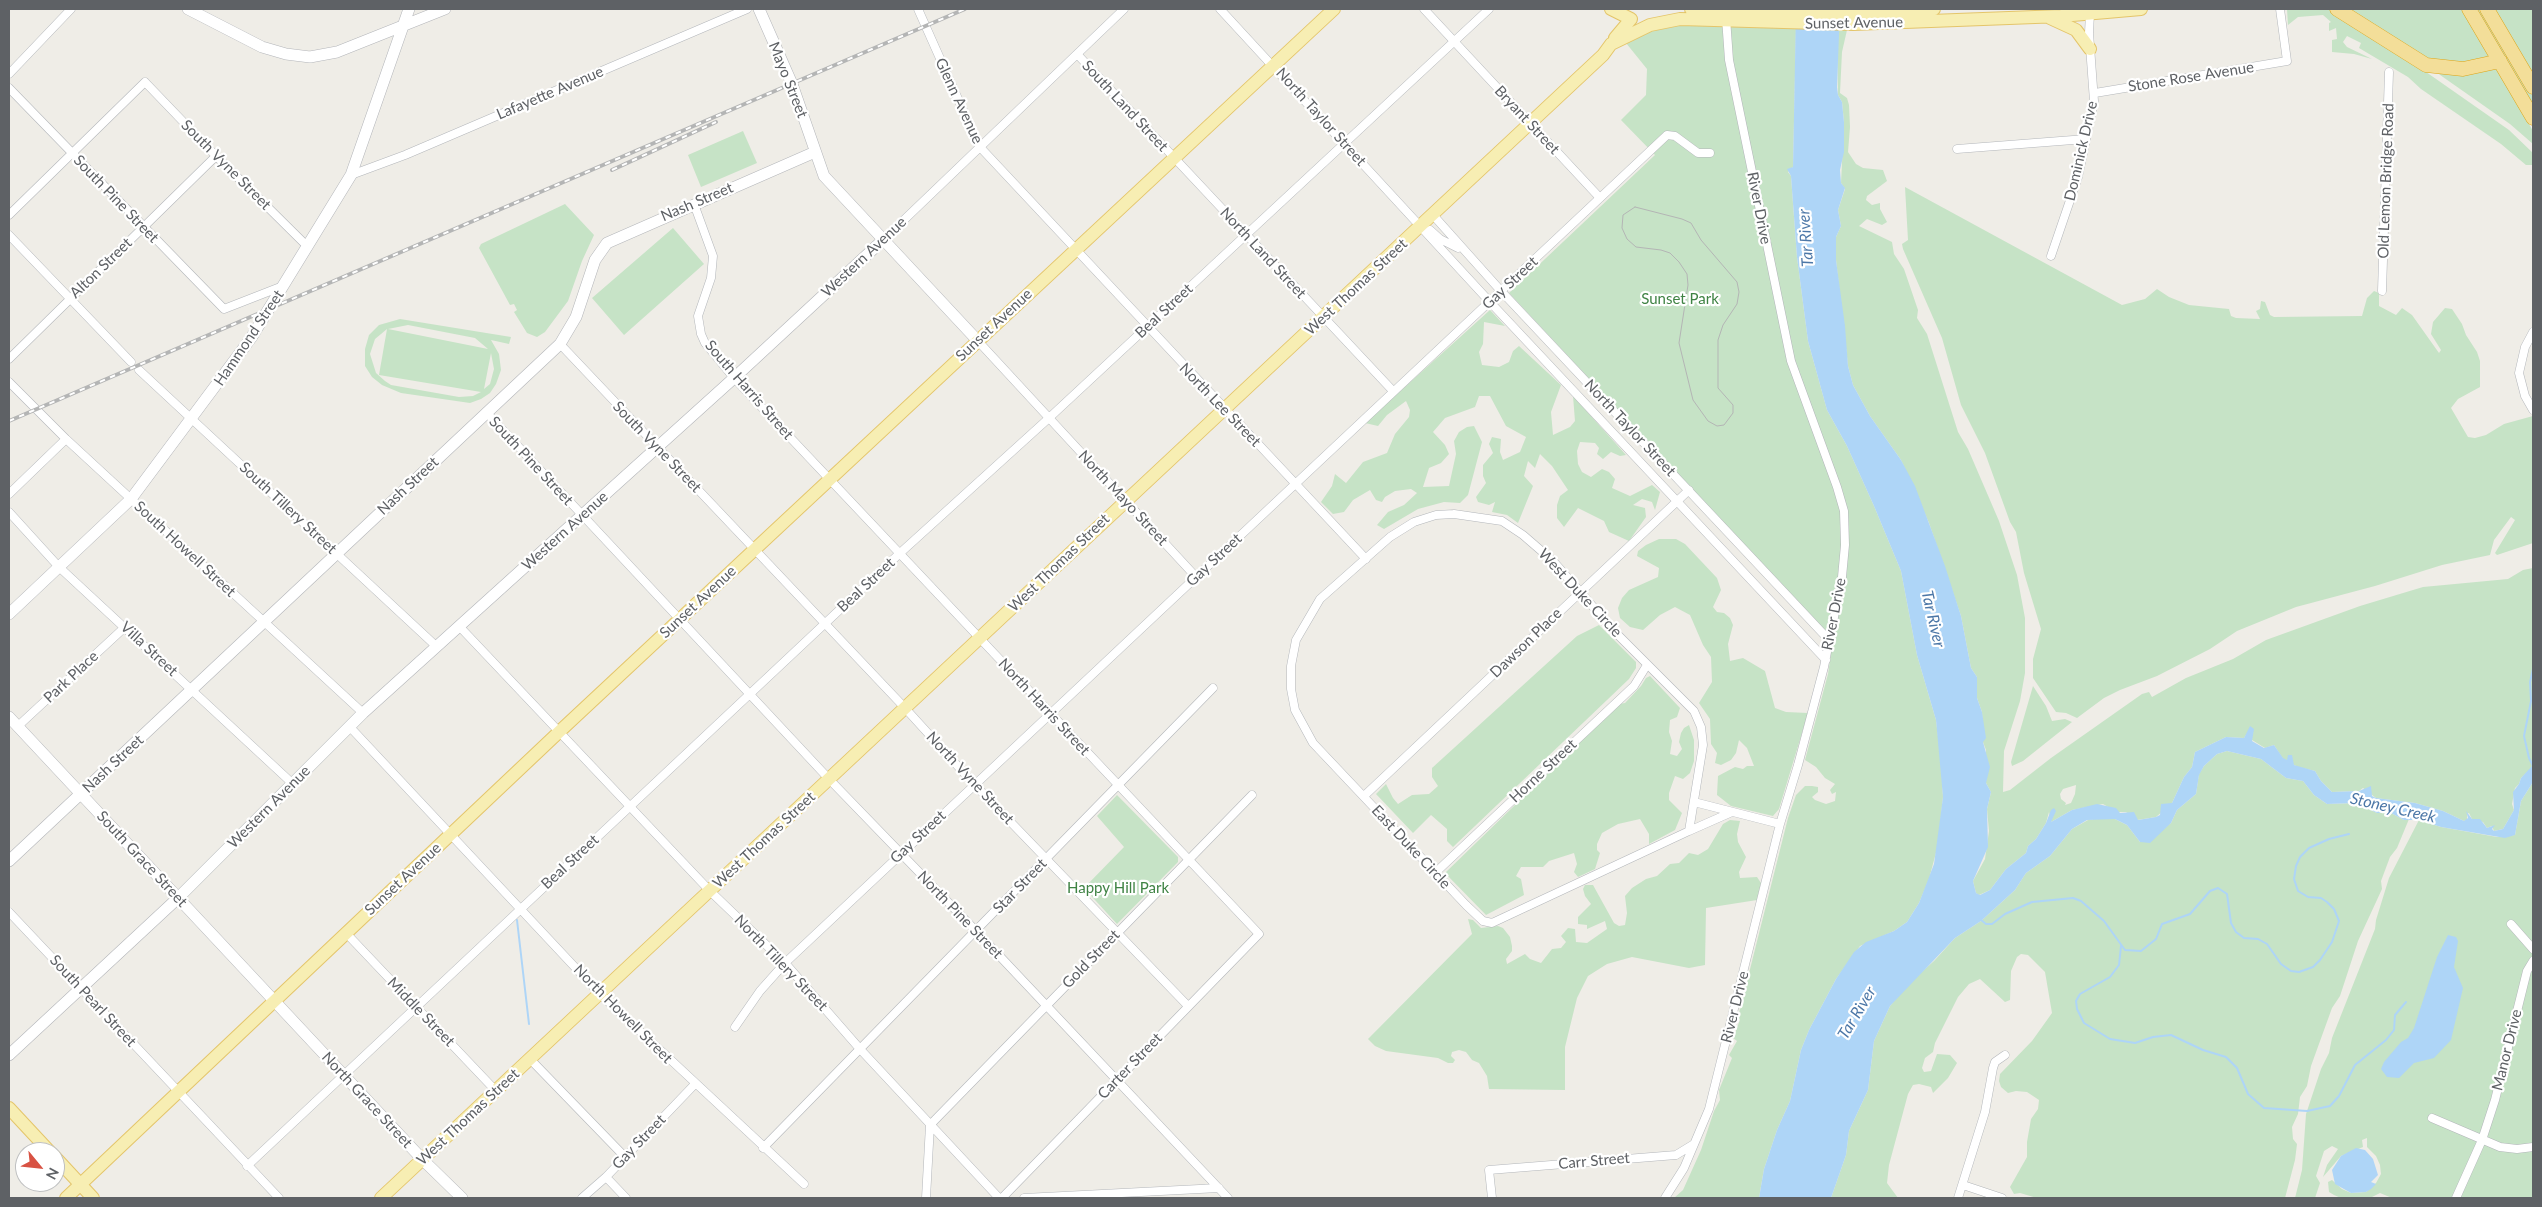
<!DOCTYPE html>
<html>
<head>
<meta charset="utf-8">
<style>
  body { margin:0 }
  #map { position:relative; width:2542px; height:1207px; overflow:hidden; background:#efede7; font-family:Lato,sans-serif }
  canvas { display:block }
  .frame { position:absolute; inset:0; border:10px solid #5e6165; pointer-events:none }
  .north { position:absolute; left:15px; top:1142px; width:50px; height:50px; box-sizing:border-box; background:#fff; border:1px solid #bfc0c1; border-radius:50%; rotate:118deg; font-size:14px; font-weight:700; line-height:20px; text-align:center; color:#5e6165 }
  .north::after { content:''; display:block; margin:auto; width:18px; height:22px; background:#d85243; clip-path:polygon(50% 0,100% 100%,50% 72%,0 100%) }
</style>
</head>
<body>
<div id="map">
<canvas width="2542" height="1207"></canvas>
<div class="frame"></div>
<div class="north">N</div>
</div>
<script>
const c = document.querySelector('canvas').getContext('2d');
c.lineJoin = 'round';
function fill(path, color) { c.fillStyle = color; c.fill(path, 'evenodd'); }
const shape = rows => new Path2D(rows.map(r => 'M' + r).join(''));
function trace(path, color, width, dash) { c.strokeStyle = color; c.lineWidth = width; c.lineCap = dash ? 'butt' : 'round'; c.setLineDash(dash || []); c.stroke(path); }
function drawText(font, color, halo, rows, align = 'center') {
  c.font = font + ' Lato,sans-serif'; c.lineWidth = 4.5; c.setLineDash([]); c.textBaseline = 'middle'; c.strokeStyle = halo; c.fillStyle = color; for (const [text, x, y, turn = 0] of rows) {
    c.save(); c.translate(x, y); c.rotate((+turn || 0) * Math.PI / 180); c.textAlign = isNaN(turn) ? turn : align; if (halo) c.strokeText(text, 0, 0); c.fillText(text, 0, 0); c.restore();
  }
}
fill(shape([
  [2287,9,2329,9,2366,30,2509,130,2533,153,2533,165,2526,165,2501,144,2421,89,2408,77,2359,48,2361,43,2347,36,2343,42,2347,47,2372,59,2354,54,2332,52,2332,40,2337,39,2336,28,2329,31,2329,23,2331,22,2323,15,2298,17,2288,25],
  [2346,9,2463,9,2533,131,2533,144,2510,124],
  [2473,9,2482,9,2533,97,2533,113],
  [2493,9,2533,9,2533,77],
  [1670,24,1736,25,1796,29,1793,167,1788,172,1791,176,1797,257,1808,341,1827,410,1847,446,1874,506,1901,571,1917,655,1936,720,1941,761,1943,797,1938,845,1929,879,1919,903,1907,922,1894,931,1860,946,1836,979,1809,1030,1801,1050,1790,1101,1777,1130,1764,1169,1759,1198,1674,1198,1683,1190,1701,1150,1714,1111,1720,1100,1719,1090,1732,1058,1729,1055,1737,1041,1733,1038,1740,1020,1738,1017,1788,818,1796,795,1805,786,1812,786,1818,787,1818,792,1812,797,1815,800,1826,804,1835,801,1836,792,1832,794,1830,790,1835,784,1825,778,1816,767,1805,760,1828,674,1833,640,1509,293,1655,155,1621,120,1646,95,1647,69,1626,43,1635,37],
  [1847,30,1842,52,1840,93,1847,98,1849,105,1850,127,1848,152,1856,164,1863,168,1883,170,1887,181,1867,196,1866,200,1872,205,1880,203,1880,209,1887,222,1882,225,1867,219,1859,226,1892,242,1894,254,1904,269,1918,310,1917,318,1927,334,1958,432,1968,449,1999,521,2017,575,2025,618,2025,673,2020,701,2004,751,2003,792,2010,790,2051,758,2142,694,2149,692,2152,697,2186,678,2233,659,2266,640,2360,606,2423,587,2508,579,2523,570,2533,568,2533,767,2521,778,2519,784,2515,788,2512,804,2514,810,2503,829,2494,831,2492,826,2487,828,2483,822,2472,819,2469,813,2467,814,2467,820,2464,821,2443,811,2415,803,2376,798,2363,788,2359,791,2332,792,2321,781,2315,771,2298,767,2283,759,2274,745,2265,748,2252,740,2248,732,2244,738,2226,737,2195,752,2192,767,2184,777,2172,803,2156,817,2137,820,2126,812,2117,812,2103,804,2072,810,2051,822,2049,812,2046,823,2036,839,2028,846,2026,853,2006,869,1990,890,1979,895,1976,893,1973,881,1985,859,1989,831,1987,809,1991,792,1986,783,1986,750,1983,742,1982,712,1977,698,1977,677,1971,668,1961,616,1929,523,1901,460,1870,416,1853,385,1848,366,1836,260,1836,237,1841,226,1838,210,1845,189,1841,183,1844,122,1842,102,1838,95,1837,40,1838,31],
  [2076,785,2075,794,2071,803,2065,805,2066,803,2061,799,2060,794,2063,789],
  [743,131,757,163,701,187,688,155],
  [1905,187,2122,305,2145,299,2157,289,2169,297,2189,305,2229,309,2231,316,2236,318,2260,319,2256,311,2260,309,2261,301,2265,302,2270,315,2274,317,2362,316,2367,298,2374,291,2379,293,2379,306,2396,315,2402,308,2412,315,2439,353,2441,350,2431,334,2433,322,2445,308,2452,309,2462,324,2466,335,2477,352,2480,361,2480,387,2458,399,2451,408,2468,437,2475,438,2486,435,2504,424,2533,416,2533,543,2497,555,2495,553,2515,520,2511,517,2494,540,2490,555,2442,565,2375,586,2296,607,2237,631,2210,649,2157,676,2120,690,2104,698,2077,718,2066,713,2056,712,2033,678,2033,659,2041,629,2024,573,2016,532,2010,522,1985,453,1961,405,1942,338,1903,249,1902,244,1908,240],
  [565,204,594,235,582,261,568,301,545,332,537,337,527,333,514,312,517,310,514,304,510,305,479,248,481,244],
  [673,228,704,264,624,335,592,298],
  [1490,310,1505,326,1484,322,1483,344,1479,352,1482,365,1499,367,1509,362,1513,351,1519,346,1561,385,1551,412,1553,435,1570,427,1575,421,1573,396,1626,455,1620,456,1611,452,1603,459,1597,454,1599,448,1595,443,1580,442,1577,451,1578,464,1582,472,1591,477,1602,469,1609,472,1615,479,1612,488,1630,496,1652,485,1660,492,1655,510,1652,502,1642,499,1633,505,1645,508,1646,517,1629,541,1609,532,1604,521,1578,508,1564,527,1557,518,1557,505,1560,496,1568,490,1552,466,1540,454,1535,468,1528,461,1524,476,1533,486,1518,523,1507,515,1492,512,1495,502,1489,505,1478,502,1476,497,1486,483,1483,476,1483,465,1493,453,1489,444,1492,437,1501,439,1500,452,1503,460,1520,452,1526,437,1506,426,1490,396,1479,396,1475,407,1445,418,1433,432,1445,445,1449,454,1441,463,1429,468,1423,487,1449,486,1456,454,1454,441,1459,432,1467,427,1474,426,1482,442,1468,495,1460,503,1444,502,1418,509,1384,529,1377,525,1388,512,1404,505,1417,493,1411,489,1395,491,1385,497,1382,502,1376,500,1370,490,1353,500,1344,512,1333,514,1321,502,1332,486,1335,474,1346,483,1363,462,1387,453,1395,434,1409,417,1410,410,1406,401,1387,415,1378,426,1365,423],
  [400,319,511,337,509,344,491,340,499,354,501,370,496,384,490,393,481,399,470,403,401,393,382,385,372,377,365,366,365,349,369,335,379,325],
  [408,325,475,338,488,349,388,329],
  [387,329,379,375,481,392,473,396,459,397,391,385,385,381,376,373,370,354,375,339],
  [491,353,494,369,490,384,484,389],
  [1659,539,1676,539,1685,544,1717,578,1721,590,1713,607,1717,612,1724,613,1730,618,1733,625,1728,644,1730,661,1743,658,1765,671,1775,708,1786,712,1808,713,1779,809,1773,816,1731,806,1717,795,1718,776,1735,767,1743,769,1747,766,1754,766,1747,748,1739,740,1736,753,1731,760,1721,765,1715,763,1717,753,1711,744,1710,719,1699,703,1712,682,1711,657,1703,645,1690,615,1675,607,1660,615,1643,630,1630,627,1620,618,1618,608,1622,598,1629,590,1658,577,1659,568,1637,556,1638,551,1646,545],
  [1599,625,1636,662,1636,668,1629,679,1453,847,1447,841,1447,829,1431,815,1413,833,1376,794,1386,784,1393,798,1398,804,1412,795,1429,794,1438,786,1432,777,1432,768,1577,636],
  [1650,676,1680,708,1677,717,1670,720,1669,732,1672,741,1670,754,1677,756,1682,749,1679,742,1681,733,1684,728,1689,725,1694,740,1694,761,1690,773,1683,779,1675,776,1669,793,1669,800,1682,813,1675,830,1649,844,1649,834,1640,819,1618,824,1602,833,1597,844,1597,850,1600,853,1595,869,1578,877,1574,872,1577,864,1574,853,1549,861,1543,867,1521,867,1516,876,1521,879,1524,895,1486,915,1445,873,1619,704,1625,703,1641,686,1646,678],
  [2033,686,2046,706,2052,721,2065,719,2072,722,2023,761,2012,766,2011,762],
  [2227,751,2261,759,2286,778,2303,781,2314,795,2327,804,2356,803,2377,813,2391,813,2404,820,2409,819,2397,848,2390,857,2381,881,2382,889,2358,941,2340,996,2332,1008,2311,1066,2307,1086,2300,1097,2298,1114,2292,1127,2293,1139,2297,1144,2295,1160,2285,1198,2037,1198,2020,1193,2014,1194,2010,1187,2027,1157,2027,1142,2031,1119,2038,1109,2039,1100,2027,1092,2016,1091,2008,1093,2001,1087,1999,1081,2000,1074,2032,1041,2052,1013,2045,972,2028,955,2021,954,2017,957,2011,971,2010,1000,2005,1002,1980,979,1969,984,1958,997,1935,1043,1933,1052,1925,1058,1922,1068,1924,1072,1931,1071,1937,1054,1950,1055,1957,1063,1948,1078,1933,1093,1931,1087,1919,1084,1913,1085,1908,1094,1889,1165,1887,1183,1898,1198,1831,1198,1846,1155,1849,1131,1868,1090,1874,1041,1890,1006,1906,986,1934,961,1955,938,1981,921,2015,890,2026,873,2050,856,2072,829,2088,820,2099,818,2115,819,2127,825,2140,842,2160,831,2171,823,2177,810,2196,794,2199,774,2204,766,2217,754],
  [2533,782,2533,1198,2392,1198,2380,1193,2370,1198,2341,1198,2334,1195,2329,1192,2328,1182,2332,1180,2342,1189,2351,1193,2366,1192,2376,1183,2381,1174,2380,1165,2376,1156,2367,1147,2367,1138,2362,1140,2363,1147,2341,1156,2323,1177,2327,1165,2338,1149,2332,1146,2324,1151,2316,1176,2320,1183,2315,1198,2295,1198,2302,1170,2306,1114,2321,1069,2329,1053,2332,1038,2375,929,2376,920,2389,878,2419,820,2441,827,2497,837,2515,835,2521,801],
  [1117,795,1178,857,1178,862,1117,924,1084,888,1124,847,1097,816],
  [1730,820,1740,821,1737,834,1738,842,1746,857,1739,872,1740,878,1757,877,1761,883,1757,900,1706,908,1705,965,1689,968,1632,957,1607,964,1588,976,1577,998,1565,1047,1565,1090,1489,1089,1487,1076,1479,1063,1472,1060,1466,1052,1459,1050,1452,1052,1451,1056,1455,1060,1453,1063,1448,1063,1438,1058,1386,1051,1375,1046,1368,1039,1472,934,1468,919,1473,920,1481,928,1498,926,1503,928,1510,937,1512,946,1512,951,1506,959,1507,964,1525,954,1530,959,1541,963,1552,949,1561,948,1566,942,1561,936,1568,928,1575,929,1576,942,1587,943,1607,929,1605,921,1587,929,1587,925,1578,924,1578,917,1591,904,1585,896,1583,889,1585,885,1593,885,1614,923,1619,926,1625,925,1627,913,1625,896,1632,888,1646,879,1657,876,1670,864,1679,863,1689,853,1698,855,1708,849,1723,824]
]), '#c6e3c6');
fill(shape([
  [1796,9,1840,9,1837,87,1838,95,1842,102,1844,122,1844,152,1840,170,1841,183,1845,188,1838,210,1841,226,1836,237,1836,260,1845,326,1848,366,1853,385,1870,416,1901,460,1915,486,1945,566,1961,616,1971,668,1977,677,1977,698,1982,712,1986,738,1983,742,1990,767,1986,783,1991,792,1987,809,1988,847,1973,881,1976,893,1980,895,1990,890,2006,869,2026,853,2028,846,2036,839,2046,823,2051,810,2054,808,2056,811,2051,822,2072,810,2097,804,2116,808,2120,813,2134,812,2138,820,2156,817,2160,815,2161,804,2172,803,2184,777,2192,767,2195,752,2226,737,2244,738,2250,726,2254,729,2252,741,2264,748,2274,745,2283,758,2287,760,2288,755,2292,755,2294,765,2315,771,2321,781,2332,792,2359,791,2371,786,2372,796,2376,798,2415,803,2443,811,2464,821,2468,818,2466,811,2472,819,2480,819,2487,828,2495,825,2492,829,2494,831,2503,829,2514,810,2513,792,2519,784,2521,778,2532,766,2533,782,2521,801,2515,835,2505,838,2441,827,2419,820,2404,820,2391,813,2377,813,2356,803,2327,804,2314,795,2303,781,2286,778,2261,759,2227,751,2217,754,2204,766,2199,775,2196,794,2177,810,2171,823,2150,843,2140,842,2127,825,2115,819,2087,820,2072,829,2050,856,2026,873,2015,890,1981,921,1955,938,1890,1006,1874,1041,1868,1090,1849,1131,1846,1155,1831,1198,1759,1198,1764,1169,1777,1130,1790,1101,1801,1050,1809,1030,1836,979,1854,952,1866,942,1894,931,1907,922,1919,903,1934,864,1943,797,1936,720,1917,655,1901,571,1874,506,1847,446,1827,410,1808,341,1797,257,1791,176,1787,169,1793,167],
  [2448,935,2456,937,2458,941,2454,967,2463,988,2451,1040,2434,1058,2414,1063,2399,1078,2387,1077,2381,1069,2384,1062,2401,1042,2408,1038,2414,1028,2437,957],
  [2356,1148,2365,1150,2373,1159,2378,1175,2371,1182,2376,1184,2371,1189,2366,1192,2351,1193,2335,1184,2332,1170,2341,1156]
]), '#aed5f7');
trace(shape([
  [2533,669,2530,682,2531,701,2524,736,2529,758,2533,766],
  [1980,919,1986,924,1992,924,2005,914,2032,902,2073,898,2081,901,2104,921,2125,950,2141,951,2156,939,2162,924,2190,914,2210,891,2218,888,2227,894,2231,923,2236,932,2244,938,2258,939,2267,944,2281,964,2291,971,2299,972,2313,967,2320,960,2332,942,2339,921,2334,909,2327,902,2321,898,2308,897,2298,891,2294,879,2296,866,2300,857,2309,848,2329,839,2349,834],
  [517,920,529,1024],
  [2121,946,2119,965,2110,977,2080,994,2076,1001,2077,1009,2084,1023,2110,1039,2135,1043,2153,1037,2171,1035,2203,1050,2226,1057,2237,1068,2248,1094,2264,1108,2307,1111,2330,1106,2339,1096,2355,1065,2386,1040,2394,1030,2395,1015,2406,1002]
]), '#aed5f7', 2);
const street = shape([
  [918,9,979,146,1366,559],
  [1220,9,1490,302,1826,660],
  [1424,9,1600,198],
  [1077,54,1393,391],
  [9,74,71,9],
  [9,88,224,309,283,286],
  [2095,93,2287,61,2280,9],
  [1957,149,2086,139],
  [351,175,405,155,747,9],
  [694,204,713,256,711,278,698,316,701,334,705,343,734,378,1259,934,1002,1198],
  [9,215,145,82,216,156,308,247],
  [1433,215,1501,291,1829,640],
  [1430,230,1440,239,1458,248],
  [9,235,131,362],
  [883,240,1124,9],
  [2051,256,2078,177,2094,101,2089,33,2090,13],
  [2382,291,2389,72],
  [2533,332,2525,347,2519,373,2525,396,2533,410],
  [977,340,1197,578],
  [560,344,905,708,975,785,1188,1006],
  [9,359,216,156],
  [139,370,436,646],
  [9,382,66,439,363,713],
  [486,412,829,779,976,931,1228,1198],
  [9,494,66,439],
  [9,512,59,567,293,784],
  [1454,514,1502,521,1523,535,1553,561,1616,633,1694,711,1701,727,1703,745,1689,831,1492,923,1483,921,1466,905,1313,743,1295,710,1291,689,1291,666,1296,640,1320,599,1390,537,1414,522,1436,515,1454,514],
  [459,626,710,891,785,963,860,1049,999,1198],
  [349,726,600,994,804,1184],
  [17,727,125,627],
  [1364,796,1689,490],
  [1694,802,1780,824],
  [1689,831,1732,812],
  [1435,873,1634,686,1647,665],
  [9,912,279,1198],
  [2511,924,2533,949],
  [346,933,496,1091],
  [735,1027,760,991,785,963,1667,135,1675,136,1698,153,1710,153],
  [530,1059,625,1157],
  [2432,1118,2500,1147,2517,1149,2533,1147],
  [763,1148,1213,688],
  [247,1166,899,554,1049,418,1489,9],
  [606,1177,626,1198],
  [1963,1185,2002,1198],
  [582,1198,606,1177,694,1085],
  [926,1198,930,1125,1252,795],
  [1024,1198,1219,1188],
  [1492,1198,1489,1170,1676,1155,1694,1144],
  [1665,1198,1684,1168,1709,1109,1780,824,1798,765,1824,667,1842,577,1845,545,1844,511,1837,487,1791,361,1729,60,1726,18],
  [1958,1198,1985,1112,1993,1068,1995,1062,2005,1055],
  [2456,1198,2482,1140,2495,1100,2527,971,2533,961]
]);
const secondary = shape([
  [188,9,262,47,286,54,310,57,337,52,445,9],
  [759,9,792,84,824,176,977,340],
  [9,614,131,499,251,338,351,175,409,9],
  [9,717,423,1160,462,1198],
  [9,861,560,344,576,317,595,260,607,243,815,152],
  [9,1055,178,898,363,713,734,378,883,240]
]);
const primary = shape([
  [1611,9,1631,19,1615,38],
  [1691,9,1854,12,1934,9],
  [2050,18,2076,30,2090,49],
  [9,1108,50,1152],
  [55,1157,93,1198],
  [66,1198,560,731,1334,9],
  [381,1198,1420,226,1603,55,1611,44,1650,25,1680,19,1853,24,2061,16,2141,9]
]);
const highway = shape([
  [2337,9,2426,65,2463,69,2500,61],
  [2469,9,2533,118],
  [2487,9,2533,87]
]);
trace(street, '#b3b6ba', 9);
trace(secondary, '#b3b5b9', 12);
trace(primary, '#e4c56a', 14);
trace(highway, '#dea517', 15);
trace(street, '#fff', 8);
trace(secondary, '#fff', 11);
trace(primary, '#f7eeb3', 12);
trace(highway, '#f3de99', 14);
trace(shape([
  [1635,207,1682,219,1691,223,1701,240,1737,282,1739,292,1737,304,1723,325,1718,340,1718,388,1733,405,1733,413,1724,425,1717,426,1708,421,1693,400,1679,343,1688,285,1687,274,1679,262,1670,253,1661,250,1636,247,1627,239,1622,228,1623,215,1635,207]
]), '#b4b5b5', 1);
const rail = shape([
  [612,170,716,122],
  [9,421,965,9]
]);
trace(rail, '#b4b5b5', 4);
trace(rail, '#fff', 2, [5.5]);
drawText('15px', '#5e6165', '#fff', [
  ["Sunset Avenue",1854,23,-1],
  ["Stone Rose Avenue",2191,77,-9],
  ["Mayo Street",788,80,68],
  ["Lafayette Avenue",550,93,-23],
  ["Glenn Avenue",959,101,65],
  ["South Land Street",1125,106,47],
  ["North Taylor Street",1321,117,48],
  ["Bryant Street",1527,120,47],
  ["Dominick Drive",2081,151,-77],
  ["South Vyne Street",226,165,45],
  ["Old Lemon Bridge Road",2386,181,-88],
  ["South Pine Street",116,199,46],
  ["Nash Street",697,202,-23],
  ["River Drive",1759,208,79],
  ["North Land Street",1263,253,47],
  ["Western Avenue",864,257,-43],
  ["Alton Street",101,268,-44],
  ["Gay Street",1510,283,-43],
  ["West Thomas Street",1356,287,-43],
  ["Beal Street",1164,311,-43],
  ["Sunset Avenue",994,325,-43],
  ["Hammond Street",249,338,-56],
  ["South Harris Street",749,390,49],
  ["North Lee Street",1220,405,46],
  ["North Taylor Street",1630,428,47],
  ["South Vyne Street",657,447,46],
  ["South Pine Street",531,461,47],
  ["Nash Street",408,486,-43],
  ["North Mayo Street",1123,498,47],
  ["South Tillery Street",288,508,43],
  ["Western Avenue",565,531,-42],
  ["South Howell Street",185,549,43],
  ["Gay Street",1214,560,-43],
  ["West Thomas Street",1059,563,-44],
  ["Beal Street",866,585,-43],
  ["West Duke Circle",1580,593,47],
  ["Sunset Avenue",698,602,-43],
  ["River Drive",1834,614,-79],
  ["Dawson Place",1526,643,-44],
  ["Villa Street",149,649,43],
  ["Park Place",71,677,-43],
  ["North Harris Street",1044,707,47],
  ["Nash Street",113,764,-43],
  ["Horne Street",1543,771,-43],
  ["North Vyne Street",970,778,47],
  ["Western Avenue",269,807,-45],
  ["Gay Street",918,837,-43],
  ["West Thomas Street",764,840,-43],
  ["East Duke Circle",1411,847,47],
  ["South Grace Street",142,859,47],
  ["Beal Street",570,862,-43],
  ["Sunset Avenue",403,879,-43],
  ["Star Street",1020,886,-46],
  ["North Pine Street",960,915,46],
  ["Gold Street",1091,959,-46],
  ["North Tillery Street",781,963,46],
  ["South Pearl Street",93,1001,47],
  ["River Drive",1735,1007,-76],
  ["Middle Street",421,1012,46],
  ["North Howell Street",623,1014,45],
  ["Manor Drive",2507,1050,-76],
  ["Carter Street",1130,1066,-46],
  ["North Grace Street",367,1100,47],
  ["West Thomas Street",468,1117,-43],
  ["Gay Street",639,1142,-46],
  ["Carr Street",1594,1161,-5]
]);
drawText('15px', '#3f8344', '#fff', [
  ["Sunset Park",1680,299],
  ["Happy Hill Park",1118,888]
]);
drawText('italic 16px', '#4c77a7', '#fff', [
  ["Tar River",1806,238,-94],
  ["Tar River",1933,619,77],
  ["Stoney Creek",2393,808,13],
  ["Tar River",1857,1013,-59]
]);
</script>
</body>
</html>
